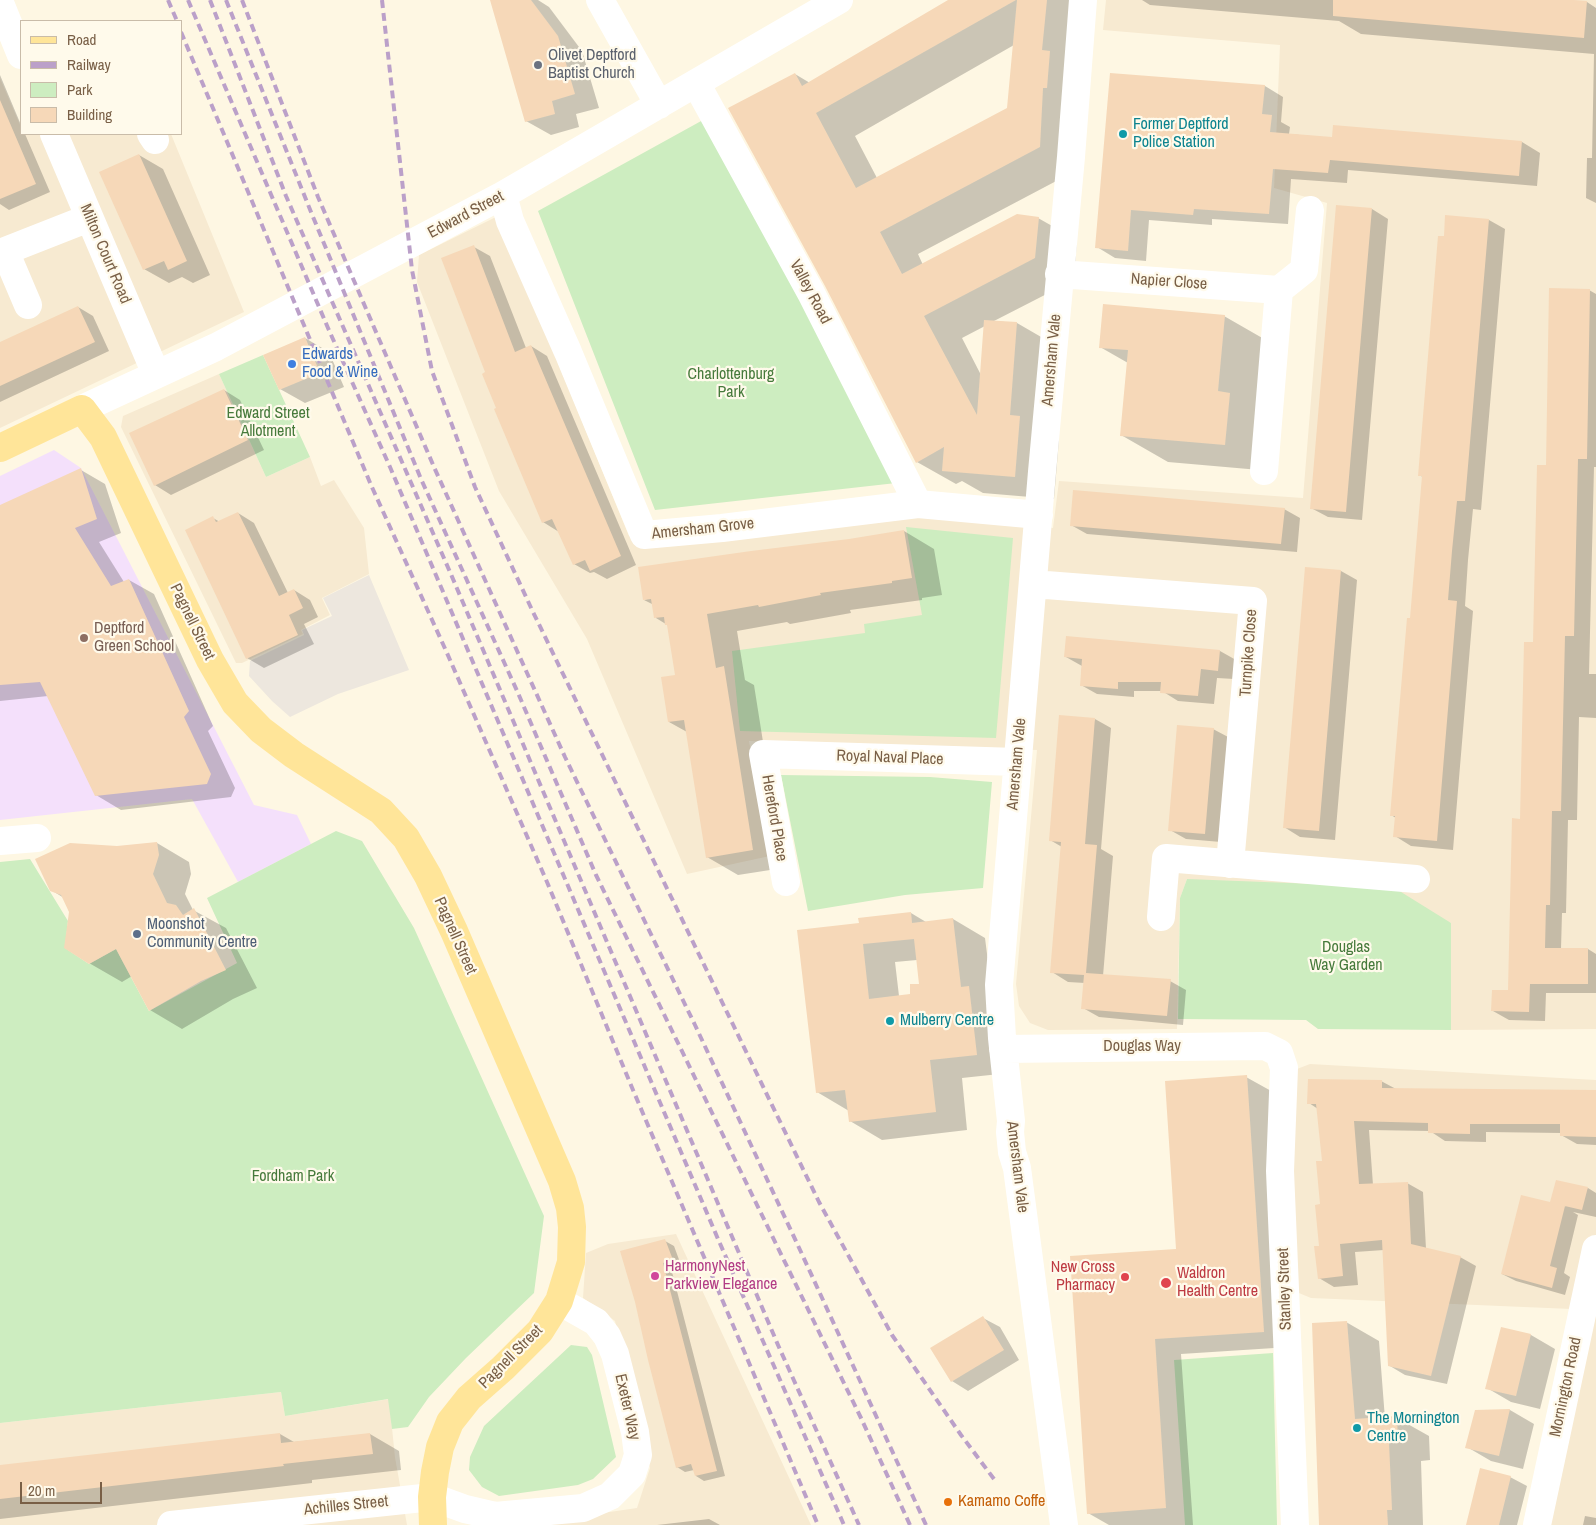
<!DOCTYPE html>
<html>
<head>
<meta charset="utf-8">
<style>
  body { margin:0 }
  #map { position:relative; width:1596px; height:1525px; overflow:hidden; background:#fef7e3; font-family:"Archivo Narrow",sans-serif }
  canvas { display:block }
  .legend { position:absolute; left:20px; top:20px; width:162px; height:115px; box-sizing:border-box; background:#fffaeb; border:1px solid #c9bca9; margin:0; padding:6px 9px; list-style:none; font-size:15px; color:#795f46 }
  .legend li { display:flex; align-items:center; gap:10px; height:25px }
  .legend b { width:25px; border:1px solid #c9bca9 }
  .scale { position:absolute; left:20px; top:1482px; width:82px; height:22px; box-sizing:border-box; border:2px solid #795f46; border-top:0; padding-left:6px; font-size:15px; line-height:18px; white-space:nowrap; color:#795f46; -webkit-text-stroke:4px #fffaeb; paint-order:stroke }
</style>
</head>
<body>
<div id="map">
<canvas width="1596" height="1525"></canvas>
<ul class="legend">
<li><b style="height:6px;background:#ffe599"></b>Road</li>
<li><b style="height:6px;background:#bba0c9"></b>Railway</li>
<li><b style="height:14px;background:#cdedc0"></b>Park</li>
<li><b style="height:14px;background:#f6d8b8"></b>Building</li>
</ul>
<div class="scale">20 m</div>
</div>
<script>
const c = document.querySelector('canvas').getContext('2d');
c.lineJoin = 'round';
function fill(path, color) { c.fillStyle = color; c.fill(path, 'evenodd'); }
const shape = rows => new Path2D(rows.map(r => 'M' + r).join(''));
function trace(path, color, width, dash) { c.strokeStyle = color; c.lineWidth = width; c.lineCap = dash ? 'butt' : 'round'; c.setLineDash(dash || []); c.stroke(path); }
function drawText(font, color, halo, rows, align = 'center') {
  c.font = font + ' "Archivo Narrow",sans-serif'; c.lineWidth = 4.5; c.setLineDash([]); c.textBaseline = 'middle'; c.strokeStyle = halo; c.fillStyle = color; for (const [text, x, y, turn = 0] of rows) {
    c.save(); c.translate(x, y); c.rotate((+turn || 0) * Math.PI / 180); c.textAlign = isNaN(turn) ? turn : align; if (halo) c.strokeText(text, 0, 0); c.fillText(text, 0, 0); c.restore();
  }
}
fill(shape([
  [1106,0,1596,0,1596,1029,1451,1030,1451,923,1187,879,1180,898,1177,1029,1048,1030,1030,1023,1019,1006,1016,984,1037,750,749,741,770,856,687,874,587,639,499,491,417,282,419,255,498,216,629,536,652,546,903,513,1053,528,1059,481,1303,498,1327,203,1274,188,1280,45,1103,30],
  [0,78,21,127,21,134,25,135,31,134,171,134,244,312,0,428],
  [219,374,266,477,310,457,321,486,334,480,364,528,369,574,322,598,330,615,301,630,303,634,242,663,236,663,121,427,123,416],
  [1310,1064,1596,1080,1596,1525,1550,1525,1595,1310,1311,1298,1294,1291,1289,1191,1297,1069],
  [676,1234,811,1525,521,1525,637,1508,650,1468,615,1321,583,1298,586,1253,608,1244],
  [281,1392,285,1416,389,1399,395,1457,407,1525,0,1525,0,1423]
]), '#f7ead1');
fill(shape([
  [369,575,409,670,338,694,290,717,272,701,249,676,250,661,304,635,302,630,332,616,323,598]
]), '#ede7de');
fill(shape([
  [54,450,81,468,254,805,297,815,311,844,238,882,192,799,0,820,0,476]
]), '#f4e0fb');
fill(shape([
  [712,115,914,481,655,510,538,211],
  [263,355,310,457,266,477,219,374],
  [906,527,1013,538,996,738,740,731,732,651,865,633,864,624,922,615],
  [781,775,930,777,992,782,983,888,905,895,808,911],
  [336,831,362,841,414,928,544,1216,534,1293,466,1358,429,1397,408,1427,392,1429,388,1399,285,1416,281,1392,0,1423,0,862,30,859,68,921,65,948,89,964,116,949,149,1011,237,963,207,898],
  [1187,879,1393,887,1451,923,1451,1030,1318,1029,1306,1020,1178,1019,1180,898],
  [571,1345,587,1347,592,1355,616,1457,593,1479,578,1485,499,1496,482,1487,469,1470,470,1457,484,1426],
  [1273,1353,1277,1525,1185,1525,1174,1360]
]), '#cdedc0');
fill(shape([
  [497,0,538,0,549,7,582,51,599,108,576,114,579,127,551,135,526,121],
  [950,0,1088,0,1079,169,918,254,923,265,1038,218,1077,240,1074,280,994,321,1017,323,1055,345,1048,434,1059,440,1054,499,983,493,962,481,956,484,917,462,795,74,810,83],
  [1014,45,1008,109,877,178,855,136],
  [985,326,981,375,962,338],
  [1142,0,1560,0,1587,2,1596,8,1596,234,1596,203,1586,198,1587,158,1592,158,1594,54,1361,34,1339,21,1150,5],
  [1112,74,1265,86,1283,97,1281,122,1290,127,1289,134,1333,138,1522,142,1540,153,1537,186,1348,170,1347,183,1291,179,1288,224,1212,219,1212,225,1149,220,1146,261,1115,258,1097,247],
  [0,75,21,125,21,134,25,134,50,192,9,210,0,204],
  [139,155,163,169,210,275,193,283,182,277,169,283,144,269],
  [1337,206,1372,209,1388,219,1362,520,1328,517,1311,508],
  [1489,220,1505,229,1481,510,1473,509,1468,560,1465,606,1473,611,1453,850,1411,846,1395,836,1396,818,1391,815,1411,620,1423,477,1419,475,1445,237],
  [474,247,490,256,526,348,531,346,547,356,636,565,607,579,594,572,590,573,574,564,559,532,543,522,498,409,487,373],
  [1589,290,1596,294,1596,467,1594,467,1589,674,1596,674,1596,718,1579,717,1577,820,1568,820,1566,913,1562,913,1561,949,1588,949,1596,954,1596,993,1546,993,1545,1021,1509,1020,1493,1011,1510,991,1547,466],
  [78,307,93,316,109,351,0,402,0,343],
  [1224,316,1271,343,1271,471,1168,462,1121,435,1128,363,1100,347],
  [305,338,329,352,344,387,305,403,280,389],
  [224,390,240,400,264,450,171,495,155,485],
  [81,470,105,484,121,533,99,542,124,582,129,580,154,594,213,726,208,731,235,788,231,797,121,810,96,795,48,696,0,701,0,507],
  [1284,509,1300,518,1297,552,1087,534,1071,525],
  [238,513,254,523,288,593,294,590,310,600,318,617,304,624,314,644,264,668,247,658,213,518,220,522],
  [904,531,934,549,942,595,922,598,922,600,850,610,851,613,790,624,787,622,737,631,745,680,754,685,783,868,738,875,707,857,687,732,669,722,677,676,669,626,656,618,654,605,644,600,849,540],
  [1306,568,1341,571,1357,580,1335,840,1300,837,1284,827],
  [1067,638,1220,651,1236,660,1234,679,1217,678,1214,704,1178,701,1162,691,1134,691,1134,697,1097,694,1081,685,1082,666,1066,657],
  [1095,719,1111,728,1101,849,1113,856,1103,976,1170,981,1186,990,1183,1025,1099,1017,1083,1008,1085,983,1068,982,1052,972,1062,847,1050,840],
  [1213,729,1230,738,1221,842,1186,839,1170,830],
  [157,843,189,862,191,874,185,894,193,910,226,928,257,988,233,999,182,1029,150,1010,132,976,122,982,89,963,64,898,51,890,117,847],
  [911,913,926,922,953,919,985,938,993,1001,1009,1073,962,1078,967,1130,882,1140,850,1121,849,1111,817,1092,860,924],
  [917,960,920,985,912,995,899,996,895,962],
  [1246,1077,1273,1092,1290,1347,1181,1354,1193,1525,1109,1525,1088,1513,1178,1250],
  [1381,1081,1396,1089,1596,1092,1596,1145,1577,1144,1561,1135,1561,1133,1486,1132,1486,1142,1445,1141,1430,1131,1369,1130,1373,1185,1407,1183,1423,1192,1426,1249,1460,1257,1476,1266,1447,1384,1405,1375,1390,1366,1384,1250,1355,1252,1358,1285,1334,1287,1319,1278,1323,1162,1318,1109,1309,1103],
  [1588,1188,1596,1193,1596,1217,1573,1212,1578,1215,1564,1273,1570,1277,1565,1295,1516,1281,1502,1274,1551,1204],
  [665,1241,674,1246,681,1265,671,1268,725,1476,704,1481,696,1476,694,1470,685,1472,677,1467,636,1301],
  [983,1318,1000,1327,1019,1360,968,1391,952,1381],
  [1346,1322,1379,1341,1385,1419,1397,1418,1429,1436,1430,1460,1421,1461,1423,1525,1321,1525],
  [1502,1328,1531,1335,1555,1349,1540,1409,1511,1402,1487,1388],
  [1510,1410,1534,1424,1523,1469,1491,1461,1467,1447,1476,1412],
  [280,1434,294,1442,370,1434,399,1451,401,1470,312,1480,312,1483,0,1519,0,1466],
  [1510,1477,1527,1486,1517,1525,1469,1525],
  [1585,1516,1596,1518,1596,1525,1583,1525],
  [709,1519,720,1525,657,1525]
]), '#0003');
fill(shape([
  [490,0,531,0,558,36,575,94,552,101,555,114,525,122],
  [948,0,1016,0,816,113,856,188,1007,108,1017,0,1047,0,1042,50,1050,51,1047,88,1043,88,1040,147,880,232,902,274,1017,214,1039,217,1035,258,924,316,977,415,984,320,1017,322,1010,415,1020,416,1015,477,942,471,944,447,916,463,825,286,728,108,795,73,802,86],
  [1333,0,1574,0,1587,1,1584,38,1333,16],
  [1110,73,1265,85,1262,114,1272,115,1270,132,1332,137,1333,125,1522,141,1519,176,1330,160,1328,173,1273,169,1269,214,1194,209,1193,215,1131,210,1128,251,1095,248],
  [0,100,36,184,0,199],
  [139,154,187,261,168,270,164,261,143,270,99,172],
  [1336,205,1372,208,1346,512,1310,509],
  [1445,215,1489,219,1465,501,1457,501,1452,551,1448,600,1457,601,1437,841,1393,837,1395,816,1390,816,1407,618,1410,618,1422,476,1418,476,1438,236,1444,236],
  [474,245,515,352,531,345,621,556,590,571,585,560,573,565,552,519,542,523,494,409,496,408,482,374,485,372,441,258],
  [1549,288,1590,289,1587,459,1578,459,1574,636,1565,636,1561,811,1552,811,1550,905,1546,905,1545,948,1588,948,1588,984,1530,984,1529,1012,1491,1011,1492,990,1508,990,1512,818,1520,819,1524,642,1533,642,1537,465,1546,465],
  [1103,304,1225,315,1218,391,1230,393,1225,445,1120,436,1128,350,1099,348],
  [78,306,95,342,0,386,0,342],
  [305,337,320,373,279,390,263,355],
  [224,389,248,440,154,486,129,433],
  [81,468,97,519,75,528,111,586,129,579,189,711,184,717,211,774,207,784,95,796,40,682,0,685,0,505],
  [1073,490,1285,508,1281,544,1070,526],
  [238,512,279,596,294,589,303,608,289,615,298,635,246,659,185,530,213,516,216,522],
  [904,530,912,578,892,581,892,583,820,593,821,595,759,607,758,605,707,614,716,668,724,666,753,850,706,858,684,720,668,722,661,677,675,675,667,625,665,625,664,617,654,618,651,599,643,600,638,567,751,551,849,539],
  [1305,567,1341,570,1319,831,1283,828],
  [1066,636,1220,650,1218,671,1201,669,1198,696,1160,693,1161,682,1118,682,1118,689,1080,686,1082,659,1064,657],
  [1059,715,1095,718,1085,844,1097,845,1086,973,1171,979,1167,1016,1081,1009,1084,975,1050,973,1061,842,1049,841],
  [1177,725,1214,728,1205,834,1168,831],
  [157,842,159,855,153,874,167,903,176,905,183,915,194,908,226,970,201,981,149,1011,116,949,89,964,64,948,69,912,61,895,50,891,35,859,70,843,117,846],
  [911,912,912,923,953,918,961,987,969,986,977,1055,930,1060,936,1112,849,1122,845,1090,816,1093,797,930,859,923,858,918],
  [914,939,919,984,910,984,910,994,869,999,863,944],
  [1247,1075,1264,1332,1155,1339,1166,1508,1087,1514,1070,1256,1176,1249,1165,1081],
  [1308,1079,1382,1080,1382,1088,1596,1090,1596,1137,1560,1136,1560,1124,1470,1124,1470,1134,1428,1133,1428,1123,1354,1121,1359,1184,1408,1182,1411,1244,1461,1256,1431,1376,1388,1366,1382,1240,1340,1244,1343,1276,1318,1279,1314,1246,1319,1246,1315,1205,1320,1204,1316,1161,1322,1161,1316,1104,1307,1104],
  [1556,1180,1588,1187,1582,1210,1552,1203,1565,1206,1550,1266,1557,1268,1552,1288,1501,1274,1521,1195,1550,1202],
  [665,1239,673,1260,663,1263,717,1471,695,1476,691,1464,676,1468,648,1360,635,1302,620,1251],
  [983,1316,1004,1350,951,1382,930,1348],
  [1347,1321,1355,1419,1397,1416,1398,1442,1389,1443,1392,1510,1387,1510,1388,1525,1319,1525,1312,1323],
  [1501,1327,1531,1334,1516,1396,1485,1389],
  [1510,1409,1499,1456,1465,1448,1475,1410],
  [280,1433,281,1443,370,1433,373,1454,283,1464,284,1466,0,1499,0,1465],
  [1480,1468,1511,1476,1499,1525,1466,1525]
]), '#f6d8b8');
trace(shape([
  [600,0,659,105],
  [0,3,21,55],
  [696,83,811,293,918,504],
  [54,134,156,374],
  [151,134,155,140],
  [503,195,510,221,568,352,644,535,722,528,918,504,1039,515],
  [1059,274,1279,290,1304,270,1310,210],
  [28,305,5,251,89,218],
  [82,409,216,347,503,195,839,0],
  [1264,471,1279,290],
  [1033,584,1253,601,1230,864],
  [0,841,37,838],
  [786,882,763,754,1017,762],
  [1161,917,1166,858,1416,879],
  [1003,1049,1265,1046,1279,1053,1284,1068,1280,1171,1295,1525],
  [171,1525,432,1497,465,1509,495,1516,583,1508,610,1496,632,1474,638,1455,635,1432,615,1354,607,1336,596,1322,559,1301],
  [1064,1525,1017,1168,1012,1152,1010,1132,1011,1121,1002,1038,999,985,1042,472,1071,157,1083,0],
  [1537,1525,1596,1249]
]), '#fff', 28);
trace(shape([
  [0,448,82,409,103,437,210,660,235,703,261,730,294,755,381,811,406,838,428,876,454,931,562,1181,570,1208,572,1227,571,1262,559,1301,540,1331,503,1368,469,1398,450,1422,440,1447,435,1472,432,1497,433,1525]
]), '#ffe599', 28);
trace(shape([
  [168,0,177,21],
  [188,0,328,328,390,467,718,1239,844,1525],
  [210,0,286,196,450,572,778,1345,859,1525],
  [226,0,311,212,421,479,518,693,596,875,861,1418,910,1525],
  [242,0,318,197,434,467,565,757,695,1025,801,1252,926,1525],
  [382,0,412,270,432,371,475,487,533,612,819,1202,892,1335,961,1435,997,1483],
  [181,32,371,485,447,653,547,882,633,1090,818,1525]
]), '#bba0c9', 4, [8, 5]);
for (const [x, y, r, color] of [
  [538,65,5,"#6b7280"],
  [1123,134,5,"#0f9aa8"],
  [292,364,5,"#3f7fe0"],
  [84,638,5,"#8d6e63"],
  [137,934,5,"#5c6f8a"],
  [890,1021,5,"#0f9aa8"],
  [655,1276,5,"#d1479c"],
  [1125,1277,5,"#e0444e"],
  [1166,1283,6,"#e0444e"],
  [1357,1428,5,"#0f9aa8"],
  [948,1502,5,"#e8710a"]
]) { const dot = new Path2D(); dot.arc(x, y, r, 0, 2 * Math.PI); c.fillStyle = color; c.fill(dot); trace(dot, '#fffaeb', 2); }
drawText('16px', '#5b616d', '#fffaeb', [
  ["Olivet Deptford",548,56],
  ["Baptist Church",548,74]
], 'left');
drawText('16px', '#0d838f', '#fffaeb', [
  ["Former Deptford",1133,125],
  ["Police Station",1133,143],
  ["Mulberry Centre",900,1021],
  ["The Mornington",1367,1419],
  ["Centre",1367,1437]
], 'left');
drawText('16px', '#795f46', '#fffaeb', [
  ["Edward Street",466,215,-28],
  ["Milton Court Road",105,254,67],
  ["Napier Close",1169,282,4],
  ["Valley Road",810,292,62],
  ["Amersham Vale",1052,360,-85],
  ["Amersham Grove",703,529,-6],
  ["Pagnell Street",192,622,64],
  ["Turnpike Close",1249,653,-86],
  ["Royal Naval Place",890,758,2],
  ["Amersham Vale",1017,764,-85],
  ["Hereford Place",774,818,80],
  ["Pagnell Street",455,936,66],
  ["Douglas Way",1142,1047],
  ["Amersham Vale",1017,1167,83],
  ["Stanley Street",1285,1289,-92],
  ["Pagnell Street",511,1357,-45],
  ["Mornington Road",1566,1387,-78],
  ["Exeter Way",627,1407,77],
  ["Achilles Street",346,1506,-6]
]);
drawText('16px', '#366cbe', '#fffaeb', [
  ["Edwards",302,355],
  ["Food & Wine",302,373]
], 'left');
drawText('16px', '#467a3b', '#fffaeb', [
  ["Charlottenburg",731,375],
  ["Park",731,393],
  ["Edward Street",268,414],
  ["Allotment",268,432],
  ["Douglas",1346,948],
  ["Way Garden",1346,966],
  ["Fordham Park",293,1177]
]);
drawText('16px', '#785e54', '#fffaeb', [
  ["Deptford",94,629],
  ["Green School",94,647]
], 'left');
drawText('16px', '#4e5e75', '#fffaeb', [
  ["Moonshot",147,925],
  ["Community Centre",147,943]
], 'left');
drawText('16px', '#b23c85', '#fffaeb', [
  ["HarmonyNest",665,1267],
  ["Parkview Elegance",665,1285]
], 'left');
drawText('16px', '#be3a42', '#fffaeb', [
  ["New Cross",1115,1268],
  ["Pharmacy",1115,1286],
  ["Waldron",1177,1274,"left"],
  ["Health Centre",1177,1292,"left"]
], 'right');
drawText('16px', '#c56008', '#fffaeb', [
  ["Kamamo Coffe",958,1502]
], 'left');
</script>
</body>
</html>
